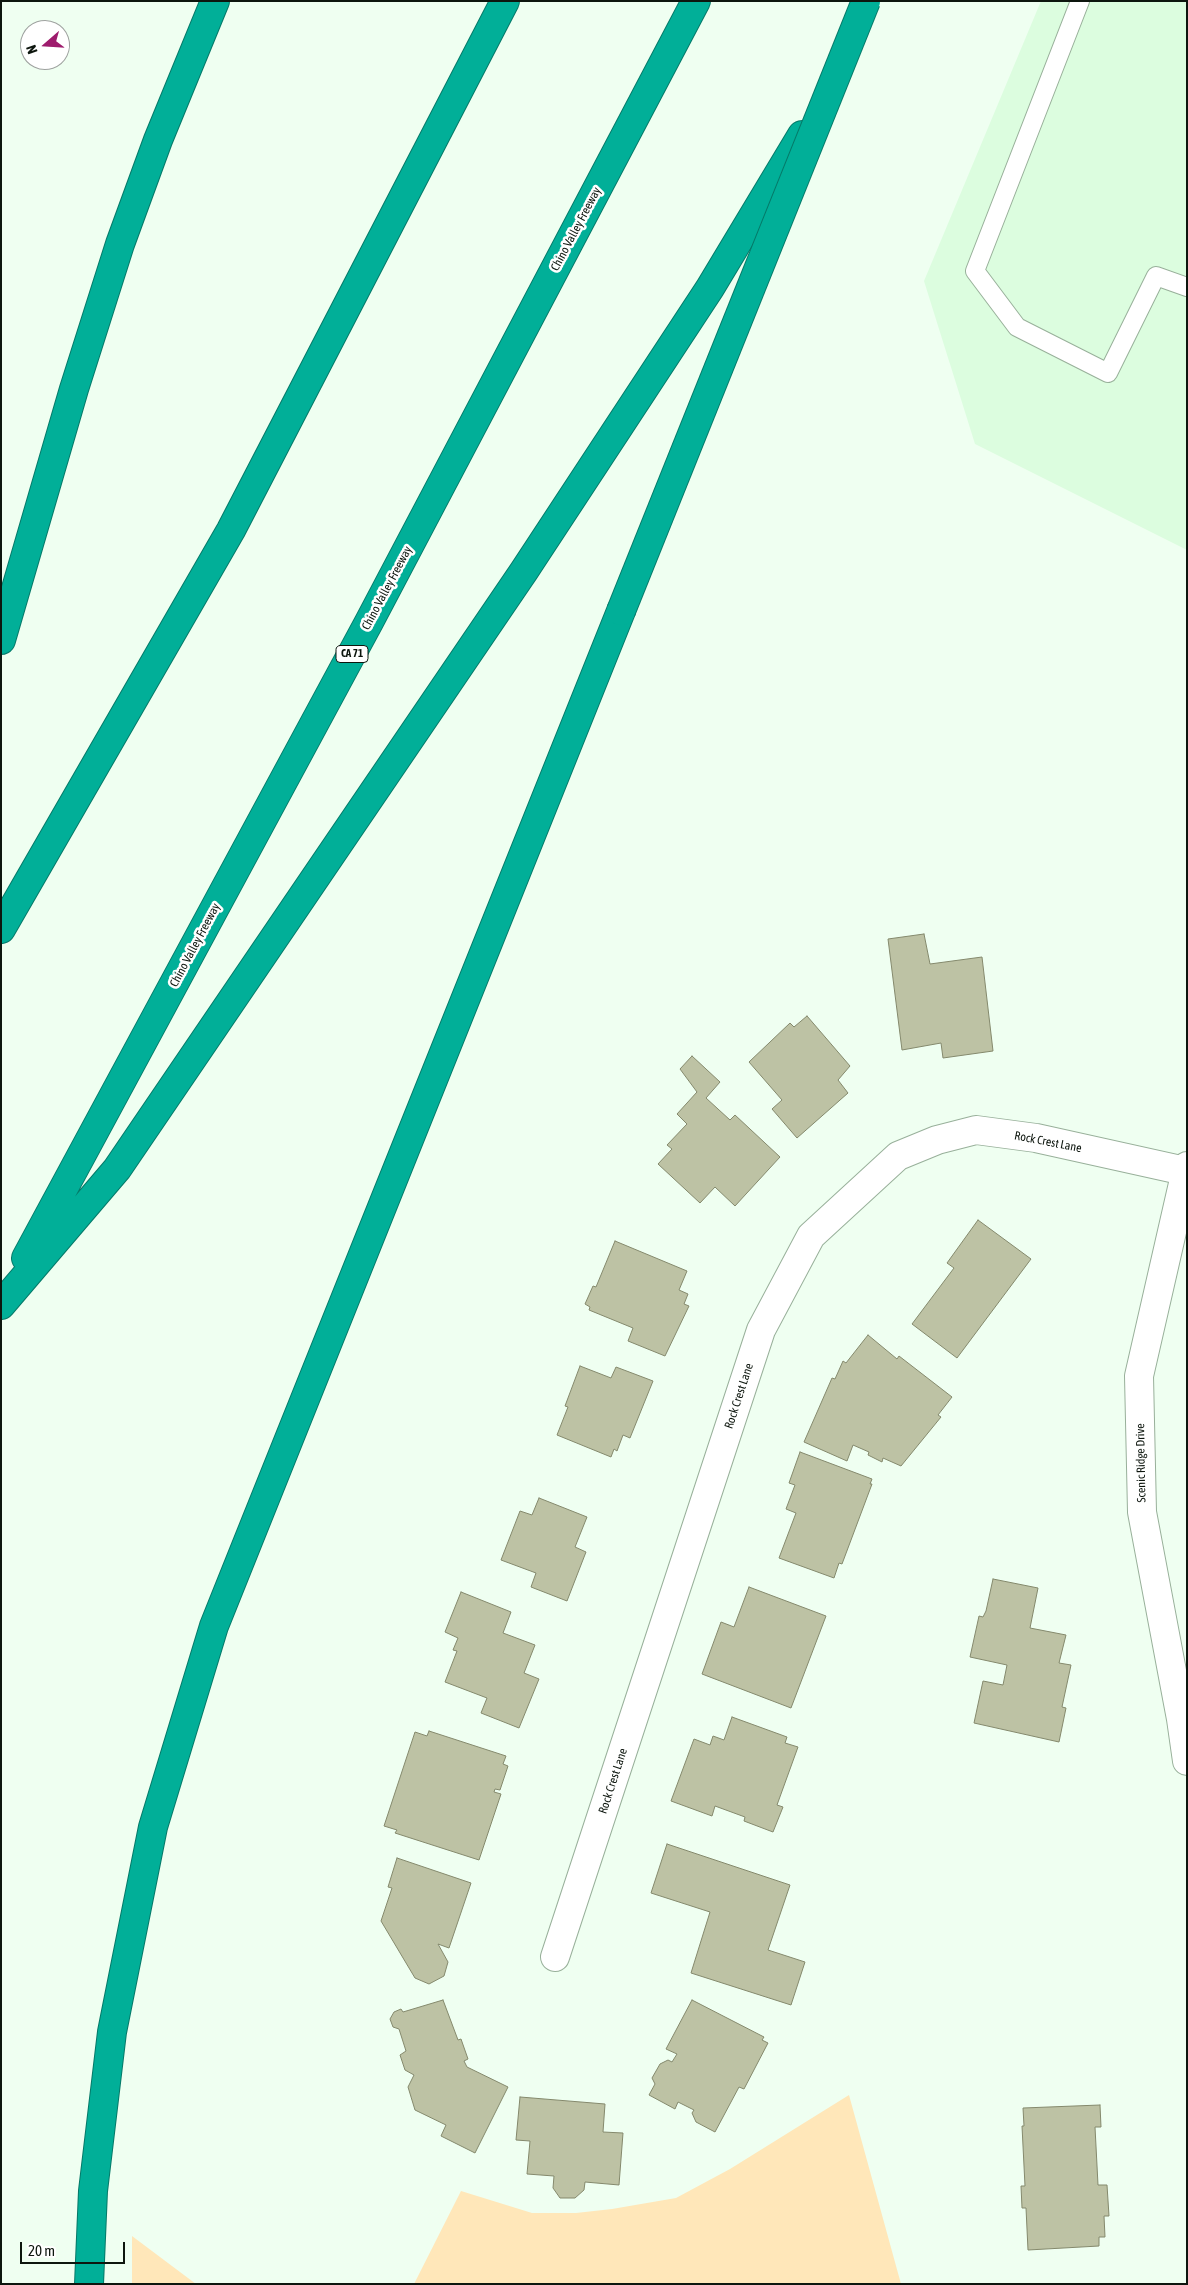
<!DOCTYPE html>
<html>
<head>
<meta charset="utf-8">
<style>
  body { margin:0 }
  #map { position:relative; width:1188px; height:2285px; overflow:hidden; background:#effff1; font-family:"Asap Condensed",sans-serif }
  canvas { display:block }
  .frame { position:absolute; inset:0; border:2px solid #0d160e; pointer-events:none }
  .north { position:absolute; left:20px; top:20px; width:50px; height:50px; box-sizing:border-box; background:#fff; border:1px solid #9ea29f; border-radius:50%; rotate:251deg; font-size:14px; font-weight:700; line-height:20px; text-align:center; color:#0d160e }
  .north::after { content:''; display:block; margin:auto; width:18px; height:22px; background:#9e1c6d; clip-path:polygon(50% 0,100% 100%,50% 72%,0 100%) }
  .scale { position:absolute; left:20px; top:2242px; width:105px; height:22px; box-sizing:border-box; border:2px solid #0d160e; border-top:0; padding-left:6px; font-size:15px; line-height:18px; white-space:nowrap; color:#0d160e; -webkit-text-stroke:4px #fff; paint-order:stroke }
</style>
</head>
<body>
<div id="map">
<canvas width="1188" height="2285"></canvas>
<div class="frame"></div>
<div class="north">N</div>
<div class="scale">20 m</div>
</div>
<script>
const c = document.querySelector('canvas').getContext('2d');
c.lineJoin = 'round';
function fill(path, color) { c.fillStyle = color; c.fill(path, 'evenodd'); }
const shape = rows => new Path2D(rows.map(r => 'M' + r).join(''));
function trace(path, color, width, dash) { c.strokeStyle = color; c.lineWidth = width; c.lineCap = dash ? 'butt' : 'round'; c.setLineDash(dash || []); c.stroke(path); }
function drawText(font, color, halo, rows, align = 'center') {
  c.font = font + ' "Asap Condensed",sans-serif'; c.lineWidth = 5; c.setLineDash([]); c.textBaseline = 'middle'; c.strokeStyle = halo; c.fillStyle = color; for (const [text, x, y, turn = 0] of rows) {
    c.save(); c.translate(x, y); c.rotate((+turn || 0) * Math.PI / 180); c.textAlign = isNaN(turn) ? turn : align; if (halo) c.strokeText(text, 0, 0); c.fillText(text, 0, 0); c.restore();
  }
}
fill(shape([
  [1041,1,1187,1,1187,550,975,444,924,281]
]), '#dcfddf');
fill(shape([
  [849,2095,901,2284,414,2284,461,2191,532,2213,576,2213,612,2209,676,2198,730,2169],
  [132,2236,196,2284,132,2284]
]), '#ffe7b9');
const building = shape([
  [924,934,930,964,982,957,993,1051,943,1058,941,1043,902,1050,888,939,924,934],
  [807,1016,850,1066,838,1080,848,1093,797,1138,772,1109,782,1100,749,1062,790,1023,794,1027,807,1016],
  [692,1056,720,1082,706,1098,730,1120,735,1115,780,1157,735,1206,715,1187,700,1203,658,1164,672,1149,667,1145,687,1124,677,1114,697,1092,680,1069,692,1056],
  [978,1220,1031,1259,957,1358,912,1324,954,1268,947,1263,978,1220],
  [615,1241,687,1271,679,1290,688,1294,684,1304,689,1306,665,1356,628,1341,633,1328,589,1310,590,1307,585,1304,593,1286,596,1287,615,1241],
  [868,1335,897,1359,899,1356,952,1397,938,1415,941,1417,901,1466,883,1458,882,1462,868,1455,869,1452,853,1445,847,1461,804,1442,832,1378,835,1379,843,1361,846,1363,868,1335],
  [580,1366,611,1378,616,1367,653,1381,630,1438,623,1435,617,1451,614,1449,611,1457,557,1435,568,1407,565,1406,580,1366],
  [800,1452,872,1479,870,1484,872,1484,842,1564,839,1563,834,1578,779,1558,796,1513,786,1509,795,1485,789,1483,800,1452],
  [539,1498,587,1517,575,1547,586,1552,567,1601,531,1587,536,1573,501,1560,520,1511,532,1515,539,1498],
  [993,1579,1038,1588,1030,1628,1066,1635,1059,1663,1071,1665,1062,1707,1066,1708,1059,1742,974,1723,983,1681,1003,1685,1007,1665,970,1657,979,1616,983,1617,986,1611,993,1579],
  [749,1587,826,1616,791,1708,702,1674,721,1622,734,1627,749,1587],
  [461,1592,511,1612,503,1633,535,1645,524,1673,539,1679,519,1728,481,1713,487,1698,445,1682,457,1651,453,1650,458,1638,445,1632,461,1592],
  [732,1717,787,1737,785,1743,798,1747,777,1805,783,1807,773,1832,744,1821,745,1817,715,1806,712,1816,671,1801,694,1739,710,1745,713,1736,724,1740,732,1717],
  [429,1731,506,1756,503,1764,508,1766,500,1790,495,1789,494,1792,501,1794,479,1860,395,1833,397,1830,384,1826,415,1732,427,1736,429,1731],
  [667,1844,790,1885,768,1950,805,1962,791,2005,691,1973,710,1912,651,1893,667,1844],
  [397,1858,471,1883,449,1948,438,1944,448,1962,444,1976,429,1984,415,1978,381,1921,392,1888,388,1887,397,1858],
  [443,2000,458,2040,461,2039,468,2059,464,2061,467,2067,508,2087,475,2153,441,2136,446,2125,415,2110,408,2087,414,2075,405,2070,400,2055,406,2051,399,2029,393,2027,390,2019,394,2012,401,2009,403,2012,443,2000],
  [692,2000,764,2037,762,2040,768,2043,744,2089,739,2087,715,2132,696,2122,692,2113,694,2110,678,2102,675,2109,649,2095,655,2084,652,2078,660,2064,668,2060,672,2062,677,2054,666,2049,692,2000],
  [520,2097,605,2104,603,2132,623,2133,619,2185,585,2182,584,2190,575,2198,560,2198,553,2188,554,2176,527,2174,530,2141,516,2140,520,2097],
  [1100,2105,1101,2127,1095,2127,1098,2185,1107,2185,1109,2216,1104,2216,1105,2237,1099,2237,1099,2246,1028,2250,1026,2208,1022,2208,1021,2186,1025,2186,1022,2126,1024,2126,1023,2108,1100,2105]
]);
fill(building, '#bdc2a4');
trace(building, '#84896c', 1);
const lane = shape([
  [1080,1,975,271,1017,327,1108,373,1156,276,1187,287]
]);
const street = shape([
  [1187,1166,1139,1376,1142,1512,1181,1719,1187,1761],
  [555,1957,761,1330,811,1236,898,1156,937,1140,976,1130,1036,1138,1185,1171]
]);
const highway = shape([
  [1,640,74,389,120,244,158,140,215,1],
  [1,929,231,530,505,1],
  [26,1258,369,622,696,1],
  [1,1305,117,1169,524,571,710,288,802,135],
  [89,2284,93,2191,112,2032,153,1827,214,1626,621,611]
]);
trace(lane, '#98b09a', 20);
trace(street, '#98b09a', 30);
trace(highway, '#057968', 30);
trace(lane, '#fff', 18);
trace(street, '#fff', 28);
trace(highway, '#01af98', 28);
const highwayBridge = shape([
  [621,611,866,1]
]);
trace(highwayBridge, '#057968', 30, []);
trace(highwayBridge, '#01af98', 28);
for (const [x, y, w] of [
  [352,654,32]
]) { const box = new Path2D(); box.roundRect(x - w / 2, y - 8.5, w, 17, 4); c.fillStyle = '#fff'; c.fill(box); trace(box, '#0d160e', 1); }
drawText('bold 11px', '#0d160e', null, [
  ["CA 71",352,654]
]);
drawText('12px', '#0d160e', '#fff', [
  ["Chino Valley Freeway",576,229,-62],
  ["Chino Valley Freeway",387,588,-62],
  ["Chino Valley Freeway",195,945,-62],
  ["Rock Crest Lane",1048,1142,11],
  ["Rock Crest Lane",739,1396,-72],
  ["Scenic Ridge Drive",1141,1463,-91],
  ["Rock Crest Lane",613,1781,-72]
]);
</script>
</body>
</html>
